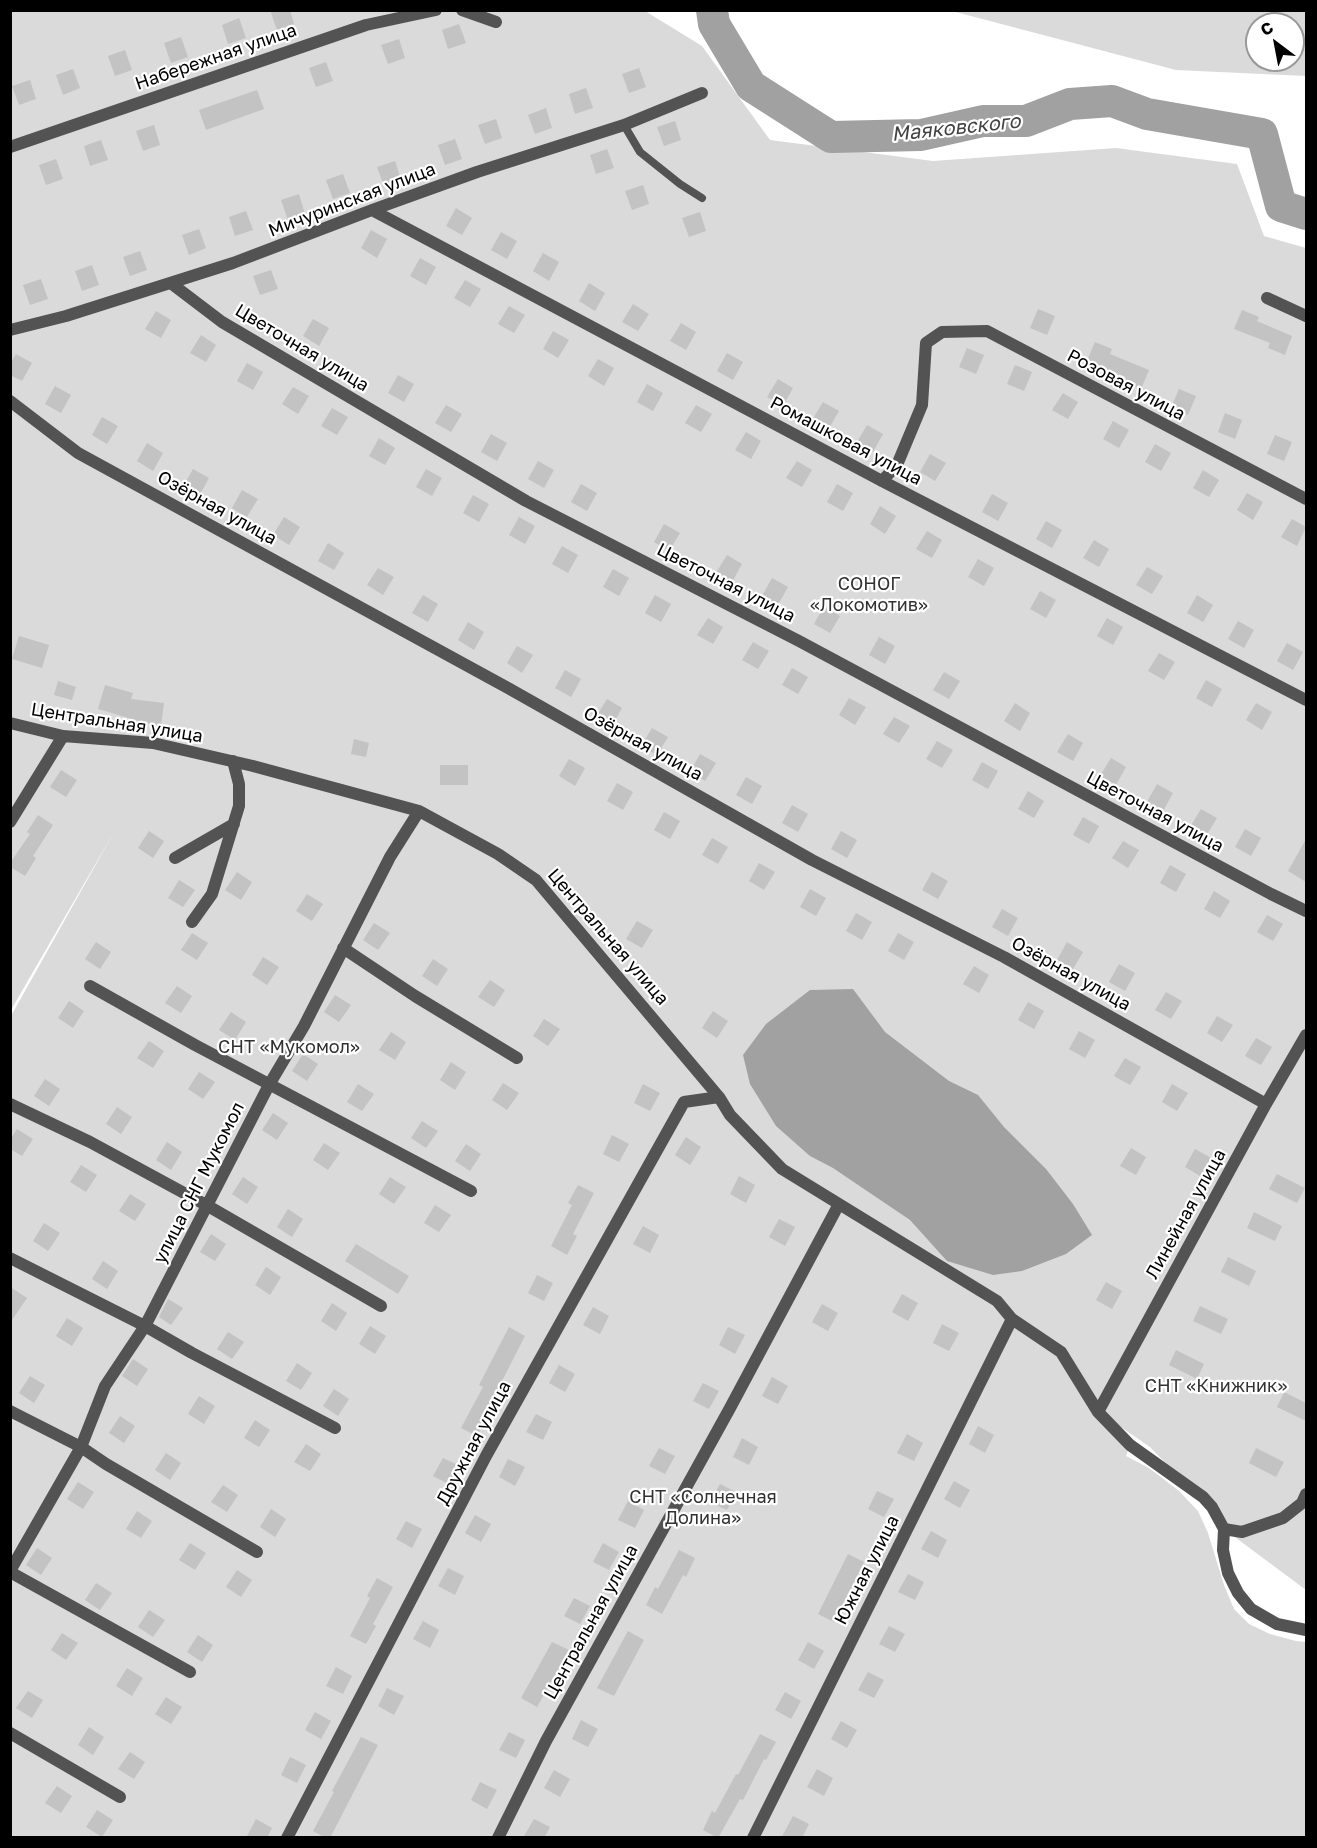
<!DOCTYPE html>
<html>
<head>
<meta charset="utf-8">
<style>
  body { margin:0 }
  #map { position:relative; width:1317px; height:1848px; overflow:hidden; background:#fff; font-family:"Golos Text",sans-serif }
  canvas { display:block }
  .frame { position:absolute; inset:0; border:12px solid #000; pointer-events:none }
  .north { position:absolute; left:1245px; top:12px; width:60px; height:60px; box-sizing:border-box; background:#fff; border:2px solid #999; border-radius:50%; rotate:328deg; font-size:16px; font-weight:700; line-height:24px; text-align:center; color:#000 }
  .north::after { content:''; display:block; margin:auto; width:21px; height:27px; background:#000; clip-path:polygon(50% 0,100% 100%,50% 72%,0 100%) }
</style>
</head>
<body>
<div id="map">
<canvas width="1317" height="1848"></canvas>
<div class="frame"></div>
<div class="north">С</div>
</div>
<script>
const c = document.querySelector('canvas').getContext('2d');
c.lineJoin = 'round';
function fill(path, color) { c.fillStyle = color; c.fill(path, 'evenodd'); }
const shape = rows => new Path2D(rows.map(r => 'M' + r).join(''));
function trace(path, color, width, dash) { c.strokeStyle = color; c.lineWidth = width; c.lineCap = dash ? 'butt' : 'round'; c.setLineDash(dash || []); c.stroke(path); }
function drawText(font, color, halo, rows, align = 'center') {
  c.font = font + ' "Golos Text",sans-serif'; c.lineWidth = 4.5; c.setLineDash([]); c.textBaseline = 'middle'; c.strokeStyle = halo; c.fillStyle = color; for (const [text, x, y, turn = 0] of rows) {
    c.save(); c.translate(x, y); c.rotate((+turn || 0) * Math.PI / 180); c.textAlign = isNaN(turn) ? turn : align; if (halo) c.strokeText(text, 0, 0); c.fillText(text, 0, 0); c.restore();
  }
}
fill(shape([
  [11,11,645,11,702,46,770,140,933,161,1116,148,1237,164,1264,236,1306,248,1306,1590,1224,1529,1191,1489,1150,1447,1102,1414,1130,1445,1126,1456,1149,1468,1179,1491,1198,1511,1208,1533,1224,1585,1234,1609,1249,1624,1270,1634,1296,1641,1306,1642,1306,1837,11,1837,11,1016,114,832,11,1010],
  [952,11,1306,11,1306,76,1176,70],
  [1257,24,1293,24,1293,60,1257,60]
]), '#dadada');
fill(shape([
  [853,989,885,1032,949,1081,978,1095,1004,1127,1046,1169,1073,1204,1092,1235,1066,1254,1022,1271,993,1275,947,1261,910,1220,833,1168,810,1156,776,1126,750,1084,743,1055,766,1024,810,990]
]), '#a1a1a1');
trace(shape([
  [712,10,714,24,751,86,831,137,921,135,983,121,1026,121,1070,104,1112,101,1147,114,1262,134,1281,206,1306,214]
]), '#a1a1a1', 32);
fill(shape([
  [270,10,290,10,294,24,277,30],
  [239,18,246,38,228,44,222,25],
  [459,24,466,43,448,49,442,30],
  [181,37,188,57,171,63,164,43],
  [399,39,405,58,388,64,381,45],
  [125,50,132,70,115,76,108,56],
  [326,62,333,81,316,87,309,68],
  [639,68,646,87,629,93,622,74],
  [73,69,80,88,63,95,56,75],
  [30,80,36,99,19,105,12,86],
  [586,88,593,108,575,114,569,94],
  [257,90,264,109,206,130,199,110],
  [546,108,552,128,535,134,528,115],
  [496,119,502,138,485,144,478,125],
  [675,121,681,140,664,146,657,127],
  [154,125,160,145,143,151,136,131],
  [455,139,462,159,445,165,438,145],
  [101,140,108,160,90,166,84,146],
  [607,149,614,168,596,174,590,155],
  [56,159,63,179,46,185,39,165],
  [395,161,401,180,384,186,377,167],
  [343,174,350,193,333,199,326,180],
  [643,185,649,204,632,210,625,191],
  [299,194,305,214,288,220,281,200],
  [456,208,472,218,462,235,446,226],
  [246,211,253,230,235,236,229,217],
  [700,212,706,231,689,237,682,218],
  [199,229,206,248,189,255,182,235],
  [371,230,387,239,377,258,361,248],
  [501,232,517,241,507,259,491,250],
  [140,251,147,270,130,276,123,257],
  [543,253,559,262,549,281,533,271],
  [420,258,436,267,426,285,410,276],
  [92,265,99,285,82,291,75,271],
  [271,270,278,289,260,295,253,276],
  [41,279,48,299,30,305,23,285],
  [465,280,481,289,470,307,454,298],
  [589,283,605,293,595,311,579,301],
  [633,304,649,314,638,331,622,322],
  [509,306,525,315,514,333,498,324],
  [1038,309,1055,316,1047,335,1030,328],
  [1242,310,1259,317,1257,321,1292,336,1285,355,1268,348,1270,343,1234,329],
  [156,311,171,320,161,338,145,329],
  [313,319,329,328,319,346,303,336],
  [681,323,696,332,686,350,670,341],
  [553,331,569,340,558,358,543,349],
  [201,335,216,345,206,362,190,353],
  [1095,342,1112,349,1110,354,1149,370,1141,389,1124,382,1126,377,1087,361],
  [967,348,984,355,976,374,959,367],
  [727,353,743,362,733,380,717,371],
  [16,354,32,363,22,381,10,375,10,364],
  [598,359,614,368,604,386,588,376],
  [247,363,263,372,253,390,237,381],
  [1015,365,1032,372,1024,391,1007,384],
  [398,375,414,384,404,402,388,393],
  [778,379,793,388,783,406,767,397],
  [647,384,663,393,653,411,637,402],
  [55,386,71,395,61,413,45,404],
  [293,387,309,396,298,414,282,404],
  [1179,389,1196,396,1188,415,1171,408],
  [1063,393,1078,402,1068,419,1052,410],
  [823,402,839,411,828,430,812,420],
  [446,405,462,414,451,432,435,423],
  [696,405,712,414,701,432,685,423],
  [332,408,348,417,337,435,321,426],
  [1225,413,1242,420,1235,439,1218,432],
  [102,417,118,426,107,444,92,435],
  [1113,421,1129,430,1119,448,1103,439],
  [867,425,883,434,873,452,857,442],
  [746,432,761,441,751,459,735,450],
  [491,434,507,443,497,461,481,452],
  [1275,435,1292,442,1284,461,1267,454],
  [379,438,395,448,385,465,369,456],
  [147,443,163,453,153,471,137,461],
  [1155,444,1171,453,1161,471,1145,462],
  [930,454,946,463,935,481,920,472],
  [538,461,554,470,544,488,528,479],
  [797,461,812,470,802,487,786,478],
  [193,469,209,478,199,496,183,487],
  [426,469,442,478,432,496,416,487],
  [1203,470,1219,480,1209,497,1193,488],
  [581,484,597,493,587,511,571,502],
  [837,484,853,493,843,511,827,502],
  [242,490,258,499,247,517,232,508],
  [1247,493,1263,502,1253,520,1237,510],
  [992,494,1008,503,998,521,982,512],
  [473,495,489,504,479,522,463,513],
  [880,506,896,516,885,534,870,524],
  [284,517,300,527,289,545,273,535],
  [519,517,535,526,525,544,509,535],
  [1292,519,1306,527,1297,546,1281,537],
  [1046,521,1062,530,1052,548,1036,539],
  [664,524,680,533,669,551,654,542],
  [927,531,942,540,932,558,916,549],
  [1094,540,1109,549,1099,567,1083,558],
  [328,543,344,553,334,570,318,561],
  [562,546,578,555,568,573,552,564],
  [727,555,742,564,732,582,716,573],
  [978,559,994,568,984,586,968,577],
  [1147,567,1163,576,1152,594,1136,585],
  [378,568,394,577,383,595,367,585],
  [613,569,629,578,619,596,603,587],
  [772,578,788,587,778,605,762,596],
  [1040,591,1056,600,1046,618,1030,609],
  [423,595,438,604,428,622,412,613],
  [655,595,671,604,661,622,645,613],
  [1197,595,1213,605,1203,622,1187,613],
  [824,606,840,616,830,633,814,624],
  [708,618,723,627,713,644,697,635],
  [1107,618,1123,627,1113,645,1097,636],
  [1238,621,1254,630,1244,648,1228,639],
  [468,622,484,632,474,650,458,640],
  [19,636,49,645,42,668,12,659],
  [879,637,895,646,885,664,869,655],
  [753,642,769,651,758,669,742,660],
  [1287,643,1303,652,1293,670,1277,661],
  [517,646,533,655,522,673,507,663],
  [1159,653,1175,662,1164,680,1148,671],
  [792,668,808,677,798,694,782,685],
  [565,670,581,679,571,697,555,688],
  [944,672,960,681,949,699,933,690],
  [1206,680,1222,689,1212,707,1196,698],
  [58,681,76,687,72,700,54,695],
  [105,685,133,693,131,699,164,703,161,725,149,724,98,709],
  [849,698,866,707,855,725,839,715],
  [607,699,622,708,612,726,596,717],
  [1015,703,1030,713,1020,731,1004,721],
  [1256,703,1272,712,1262,730,1246,720],
  [894,717,910,726,899,743,883,734],
  [652,728,668,737,657,755,641,746],
  [1068,734,1083,743,1073,761,1057,752],
  [354,739,369,743,366,757,351,754],
  [937,741,953,750,942,768,926,759],
  [700,754,716,763,705,781,690,772],
  [1111,758,1126,767,1116,785,1100,776],
  [569,759,585,768,575,786,559,776],
  [982,762,998,771,988,789,972,780],
  [440,765,468,765,468,785,440,785],
  [61,770,77,780,66,797,50,787],
  [746,777,762,786,752,804,736,795],
  [617,783,633,792,623,810,607,801],
  [1157,784,1173,793,1163,811,1147,802],
  [1028,791,1044,801,1034,818,1018,809],
  [792,805,808,814,798,832,782,823],
  [1201,809,1217,818,1206,836,1190,827],
  [664,812,680,821,670,839,654,830],
  [38,815,53,825,33,856,36,858,25,876,10,867,10,863,30,834,27,832],
  [1083,817,1099,826,1089,844,1073,835],
  [1245,829,1261,838,1251,856,1235,847],
  [149,831,164,841,153,858,138,848],
  [841,831,857,840,847,858,831,849],
  [712,838,728,847,718,864,702,855],
  [1306,839,1306,882,1288,871],
  [1123,841,1139,850,1128,868,1112,858],
  [759,863,775,872,764,890,749,881],
  [1170,865,1186,874,1176,892,1160,883],
  [237,872,252,882,241,900,225,890],
  [932,872,948,881,938,899,922,890],
  [179,880,195,890,183,907,168,898],
  [810,889,826,898,816,916,800,907],
  [1214,891,1230,901,1220,918,1204,909],
  [307,894,323,904,312,921,296,911],
  [1002,909,1018,918,1008,936,992,927],
  [856,913,872,922,862,940,846,931],
  [1267,915,1283,924,1273,941,1257,932],
  [637,921,653,930,642,948,626,939],
  [374,923,390,933,378,950,363,940],
  [192,933,208,943,197,960,181,950],
  [898,933,914,942,904,960,888,951],
  [96,942,111,952,100,969,85,959],
  [1067,942,1083,952,1073,969,1057,960],
  [263,957,279,967,267,985,252,975],
  [433,959,448,969,437,986,422,976],
  [1119,964,1135,973,1125,991,1109,982],
  [974,966,989,975,979,993,963,984],
  [490,980,505,990,494,1007,478,997],
  [177,986,192,996,181,1013,165,1003],
  [1166,992,1182,1001,1171,1019,1155,1010],
  [335,995,351,1005,339,1022,324,1012],
  [69,1001,84,1011,73,1028,58,1018],
  [1028,1002,1044,1011,1034,1029,1018,1020],
  [713,1011,728,1021,717,1038,702,1028],
  [231,1012,246,1022,235,1040,219,1030],
  [1217,1016,1233,1025,1222,1042,1207,1033],
  [544,1019,560,1029,548,1046,533,1036],
  [1079,1031,1095,1040,1085,1058,1069,1049],
  [391,1032,406,1042,395,1060,379,1050],
  [1256,1038,1272,1047,1261,1065,1245,1056],
  [149,1041,164,1051,153,1068,137,1058],
  [303,1054,318,1064,307,1081,292,1071],
  [1125,1058,1141,1067,1130,1085,1114,1076],
  [451,1062,466,1072,455,1090,440,1080],
  [199,1072,215,1082,203,1099,188,1089],
  [45,1079,60,1089,49,1106,34,1096],
  [503,1083,519,1093,507,1110,492,1100],
  [358,1084,374,1094,362,1111,347,1102],
  [643,1084,660,1093,650,1111,634,1103],
  [1172,1084,1188,1093,1177,1111,1162,1102],
  [117,1107,132,1117,121,1134,106,1124],
  [273,1113,288,1123,277,1140,262,1130],
  [422,1121,438,1131,426,1148,411,1138],
  [17,1129,33,1139,22,1156,10,1149,10,1140],
  [612,1135,629,1144,619,1162,603,1154],
  [686,1137,701,1147,690,1165,675,1155],
  [167,1142,182,1152,171,1170,156,1160],
  [324,1143,340,1153,328,1170,313,1160],
  [466,1144,481,1154,470,1171,455,1161],
  [1131,1148,1146,1157,1136,1175,1120,1166],
  [1195,1149,1211,1158,1200,1176,1185,1167],
  [81,1165,97,1175,86,1192,70,1182],
  [1277,1174,1305,1188,1297,1203,1269,1189],
  [739,1176,755,1185,746,1203,730,1194],
  [243,1177,258,1187,247,1204,232,1194],
  [390,1177,406,1187,394,1204,379,1194],
  [578,1185,594,1193,573,1234,577,1236,567,1255,551,1246,572,1205,568,1203],
  [130,1194,146,1204,135,1221,119,1211],
  [435,1205,451,1215,439,1232,424,1223],
  [288,1209,303,1219,292,1237,277,1227],
  [1254,1212,1282,1226,1275,1241,1247,1228],
  [779,1219,795,1227,785,1246,769,1237],
  [44,1223,60,1233,48,1251,33,1241],
  [643,1226,659,1235,650,1253,633,1244],
  [211,1234,226,1244,215,1261,200,1252],
  [356,1244,409,1276,398,1294,345,1261],
  [1228,1257,1256,1271,1249,1286,1221,1272],
  [103,1261,118,1271,107,1289,92,1279],
  [266,1267,281,1277,270,1295,255,1285],
  [537,1275,553,1283,544,1301,528,1293],
  [1106,1282,1122,1291,1112,1309,1096,1300],
  [10,1287,27,1298,10,1323],
  [902,1294,918,1303,908,1321,892,1312],
  [168,1299,183,1308,171,1325,159,1317],
  [332,1303,347,1313,336,1331,321,1321],
  [822,1304,838,1313,828,1331,812,1322],
  [1200,1306,1228,1319,1221,1334,1193,1321],
  [593,1307,609,1316,600,1334,583,1325],
  [67,1318,83,1328,72,1346,56,1336],
  [942,1324,959,1333,949,1351,933,1343],
  [370,1326,386,1336,375,1354,359,1344],
  [509,1327,525,1336,484,1416,487,1418,477,1436,461,1428,483,1387,479,1385],
  [728,1327,745,1335,735,1354,719,1345],
  [228,1332,244,1342,232,1359,217,1349],
  [1176,1350,1204,1364,1197,1379,1169,1365],
  [133,1359,148,1369,137,1386,122,1376],
  [297,1363,312,1373,301,1390,286,1381],
  [559,1365,575,1374,565,1392,549,1383],
  [30,1376,45,1385,34,1403,19,1393],
  [772,1377,788,1386,778,1404,762,1396],
  [703,1383,719,1391,709,1409,693,1401],
  [334,1389,349,1399,338,1416,323,1406],
  [1284,1392,1306,1403,1306,1421,1277,1407],
  [199,1396,215,1406,204,1424,188,1414],
  [536,1414,552,1422,543,1440,526,1432],
  [120,1416,135,1426,124,1443,109,1433],
  [255,1420,270,1430,259,1447,244,1438],
  [978,1426,994,1435,985,1453,969,1444],
  [907,1434,923,1443,914,1461,897,1453],
  [742,1438,758,1447,749,1465,733,1457],
  [306,1444,321,1454,310,1471,294,1462],
  [659,1448,675,1456,665,1474,649,1466],
  [1256,1448,1284,1462,1276,1477,1249,1463],
  [166,1453,181,1463,170,1480,155,1470],
  [443,1458,460,1466,450,1485,433,1476],
  [508,1459,525,1467,515,1486,499,1477],
  [954,1481,970,1490,960,1508,944,1499],
  [78,1482,94,1492,83,1509,67,1499],
  [720,1484,736,1492,727,1510,710,1502],
  [223,1485,238,1495,227,1512,211,1502],
  [877,1491,894,1499,884,1517,868,1509],
  [628,1501,644,1510,635,1528,618,1520],
  [271,1509,286,1519,275,1537,260,1527],
  [137,1511,152,1521,141,1538,126,1529],
  [475,1515,491,1524,481,1542,465,1533],
  [406,1521,422,1529,412,1548,396,1539],
  [931,1531,947,1540,938,1558,921,1549],
  [190,1543,206,1553,195,1570,179,1560],
  [603,1543,619,1552,609,1570,593,1562],
  [37,1548,52,1558,41,1575,26,1565],
  [679,1550,695,1558,686,1577,683,1575,662,1614,646,1605,655,1587,658,1589],
  [848,1554,864,1562,834,1622,818,1614],
  [448,1568,464,1576,455,1595,438,1586],
  [237,1570,252,1580,241,1597,226,1587],
  [908,1574,924,1582,915,1600,898,1592],
  [377,1578,393,1587,373,1624,376,1626,366,1644,350,1636,370,1598,367,1596],
  [96,1583,112,1593,100,1610,85,1600],
  [574,1598,590,1606,580,1624,564,1616],
  [149,1610,165,1620,153,1637,138,1627],
  [423,1621,439,1630,430,1648,413,1639],
  [889,1626,905,1634,895,1652,879,1644],
  [628,1631,644,1640,614,1696,597,1688],
  [62,1633,78,1643,66,1660,51,1650],
  [198,1635,213,1645,202,1662,187,1652],
  [552,1642,569,1650,537,1707,521,1698],
  [808,1642,824,1651,814,1669,798,1660],
  [336,1667,352,1676,343,1694,326,1686],
  [127,1668,143,1678,132,1696,116,1686],
  [868,1672,884,1680,874,1698,858,1690],
  [387,1688,404,1696,394,1715,378,1706],
  [28,1691,43,1700,32,1718,16,1708],
  [785,1692,801,1701,791,1719,775,1710],
  [166,1697,182,1707,171,1724,155,1714],
  [315,1712,331,1721,321,1739,305,1730],
  [581,1720,598,1729,588,1747,572,1739],
  [841,1721,857,1730,847,1748,831,1739],
  [89,1727,104,1737,93,1755,78,1745],
  [509,1732,525,1740,516,1758,499,1750],
  [760,1734,776,1742,766,1760,764,1759,743,1800,740,1799,718,1838,703,1830,712,1811,715,1813,736,1774,738,1775],
  [361,1737,378,1745,330,1838,326,1838,313,1831,334,1792,332,1791],
  [130,1752,145,1762,134,1779,118,1769],
  [290,1757,306,1765,297,1783,281,1775],
  [817,1769,833,1778,824,1796,807,1787],
  [554,1770,570,1779,560,1797,544,1788],
  [480,1782,497,1790,487,1809,471,1800],
  [57,1786,72,1796,61,1813,45,1803],
  [97,1810,113,1820,102,1837,86,1827],
  [793,1816,809,1824,802,1838,781,1838],
  [256,1819,272,1828,267,1838,246,1838],
  [534,1819,550,1827,544,1838,523,1838]
]), '#c3c3c3');
trace(shape([
  [624,125,640,152,680,184,702,198]
]), '#535353', 8);
trace(shape([
  [462,10,496,22],
  [10,147,366,25,436,10],
  [372,210,882,481,1306,700],
  [172,284,222,322,526,501,799,641,1271,894,1306,911],
  [1267,298,1306,316],
  [10,330,66,316,233,263,372,210,477,172,624,125,702,93],
  [10,401,78,453,508,688,812,860,1004,957,1266,1104],
  [882,481,897,465,922,405,926,343,942,332,987,331,1306,499],
  [10,723,63,736,153,743,253,766,419,811,498,854,536,880,719,1097,730,1115,782,1169,997,1301,1012,1319,1061,1352,1098,1412,1130,1445,1203,1497,1212,1507,1224,1529,1223,1550,1228,1573,1238,1593,1251,1609,1277,1624,1306,1630],
  [10,822,63,736],
  [175,858,234,824],
  [192,922,212,894,239,806,239,784,233,761],
  [343,948,415,996,517,1058],
  [90,986,195,1045,471,1191],
  [10,1104,90,1142,208,1206,381,1306],
  [10,1258,145,1326,192,1353,335,1428],
  [10,1411,81,1447,106,1464,257,1552],
  [1098,1412,1266,1104,1306,1035],
  [1224,1529,1242,1532,1283,1518,1302,1503,1306,1494],
  [10,1571,81,1447,105,1386,145,1326,269,1085,304,1026,390,857,419,811],
  [10,1572,190,1672],
  [10,1733,120,1797],
  [287,1838,486,1456,684,1102,719,1097],
  [498,1838,546,1741,730,1408,839,1204],
  [753,1838,1012,1319]
]), '#535353', 12);
drawText('18px', '#000', '#fff', [
  ["Набережная улица",216,57,-19],
  ["Мичуринская улица",352,200,-21],
  ["Цветочная улица",302,348,31],
  ["Розовая улица",1126,385,28],
  ["Ромашковая улица",846,441,28],
  ["Озёрная улица",217,508,29],
  ["Цветочная улица",726,583,27],
  ["Центральная улица",117,723,9],
  ["Озёрная улица",643,744,29],
  ["Цветочная улица",1155,812,28],
  ["Центральная улица",608,937,49],
  ["Озёрная улица",1071,974,29],
  ["улица СНГ Мукомол",199,1183,-63],
  ["Линейная улица",1186,1214,-61],
  ["Дружная улица",474,1443,-62],
  ["Южная улица",867,1570,-63],
  ["Центральная улица",591,1622,-61]
]);
drawText('18px', '#313131', '#fff', [
  ["СОНОГ",869,584],
  ["«Локомотив»",869,605],
  ["СНТ «Мукомол»",289,1047],
  ["СНТ «Книжник»",1216,1386],
  ["СНТ «Солнечная",703,1497],
  ["Долина»",703,1518]
]);
drawText('italic 20px', '#424242', '#fff', [
  ["Маяковского",956,128,-6]
]);
</script>
</body>
</html>
